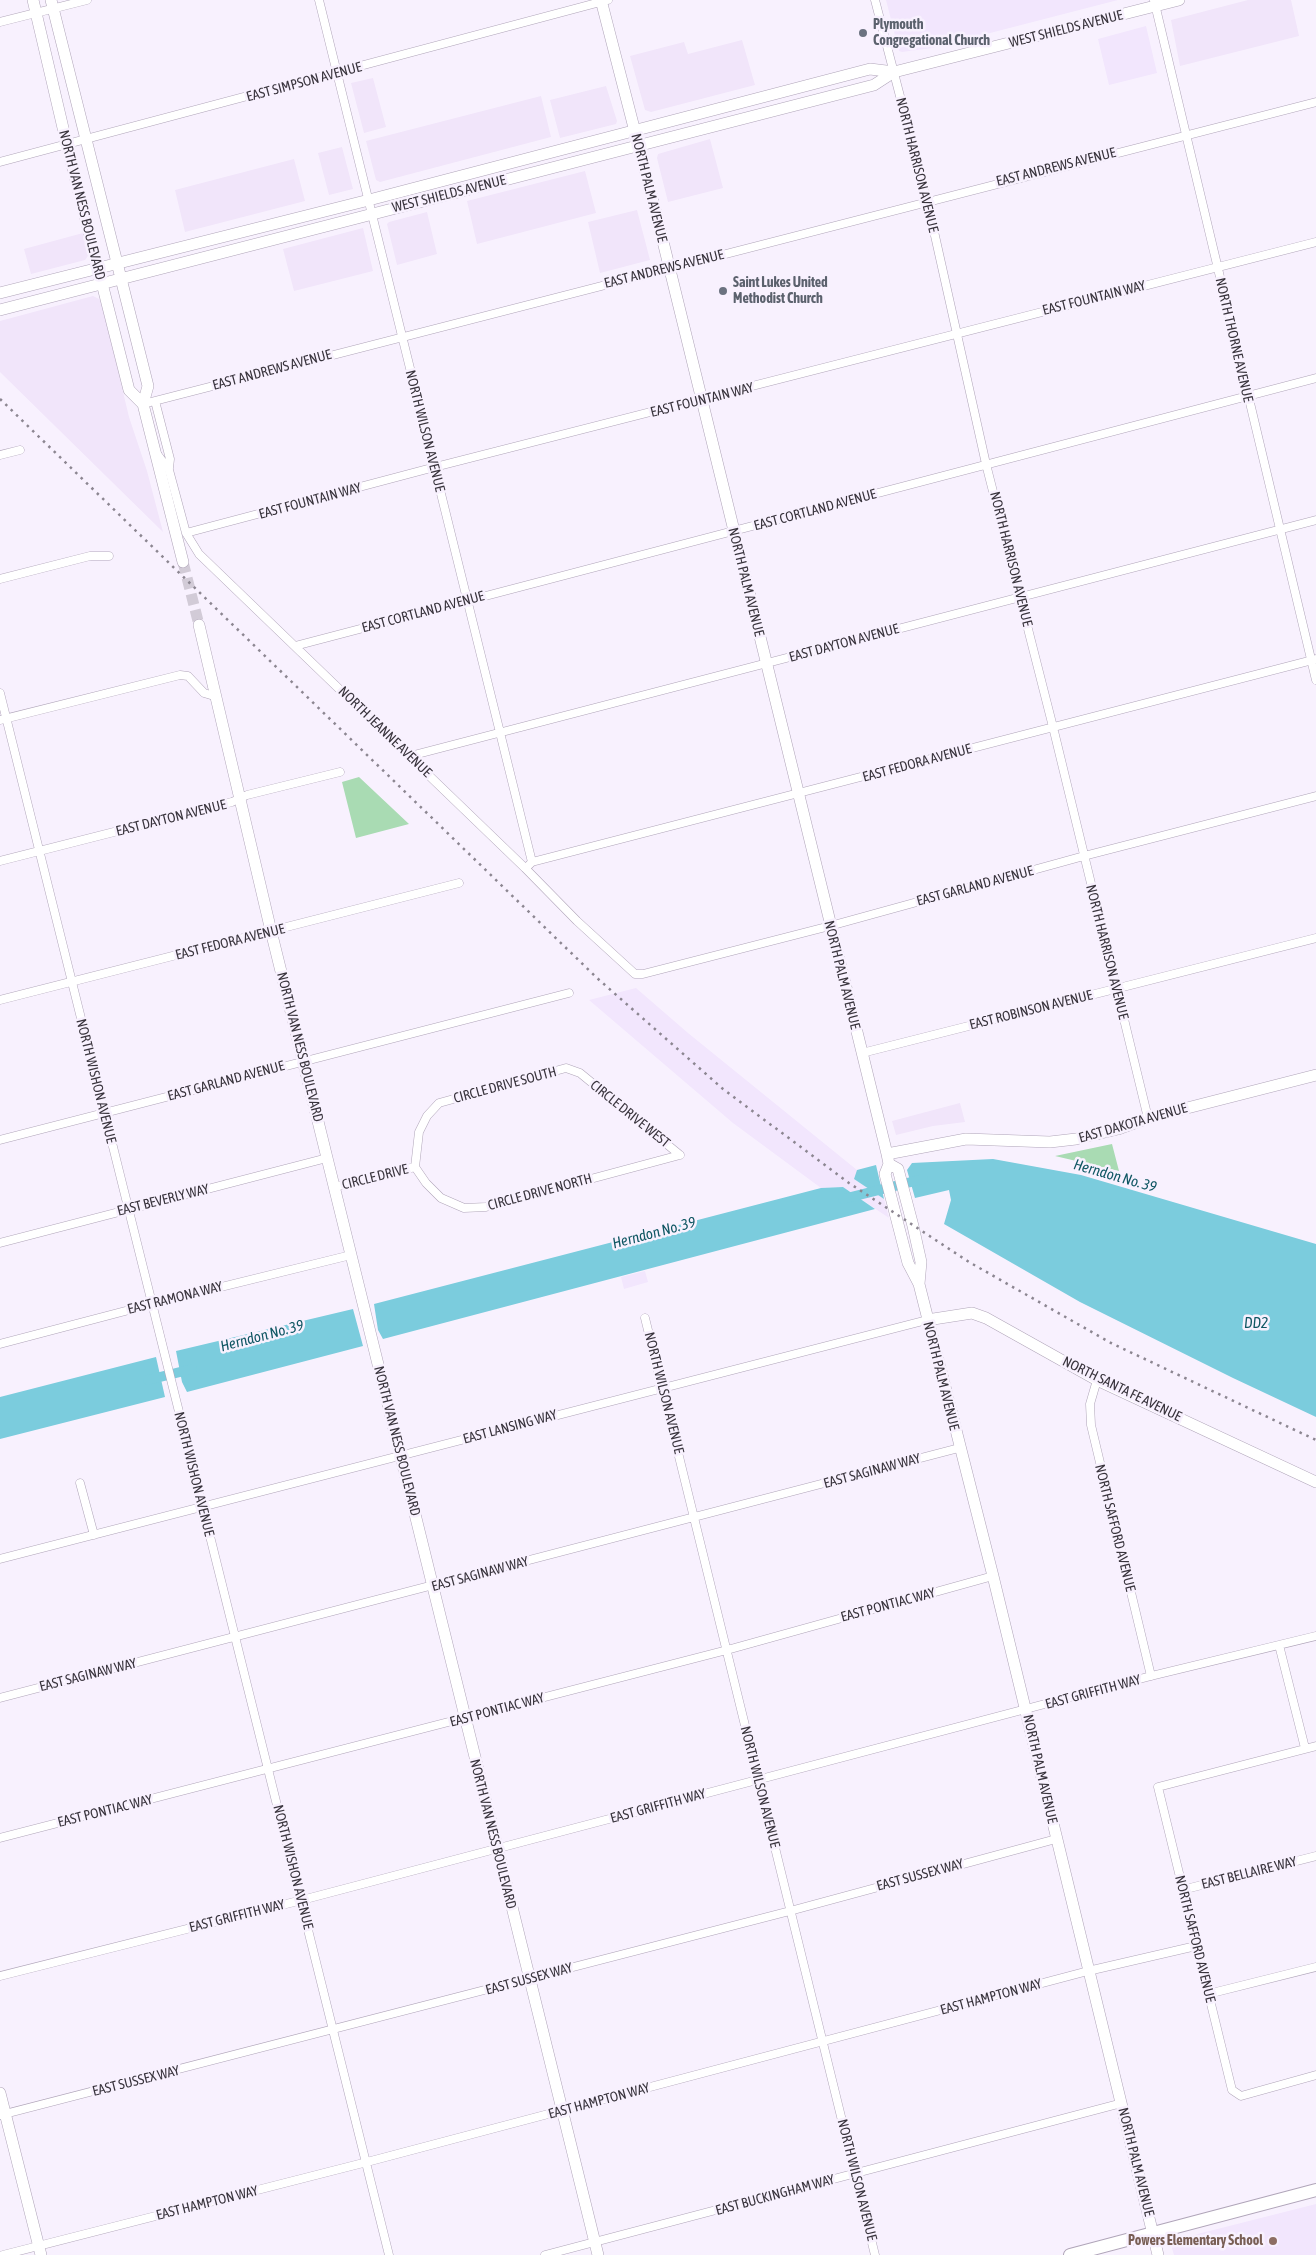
<!DOCTYPE html>
<html>
<head>
<meta charset="utf-8">
<style>
  body { margin:0 }
  canvas { display:block; background:#f8f1fe }
</style>
</head>
<body>
<canvas width="1316" height="2255"></canvas>
<script>
const c = document.querySelector('canvas').getContext('2d');
c.lineJoin = 'round';
function fill(path, color) { c.fillStyle = color; c.fill(path, 'evenodd'); }
const shape = rows => new Path2D(rows.map(r => 'M' + r).join(''));
function trace(path, color, width, dash) { c.strokeStyle = color; c.lineWidth = width; c.lineCap = dash ? 'butt' : 'round'; c.setLineDash(dash || []); c.stroke(path); }
function drawText(font, color, halo, rows, align = 'center') {
  c.font = font + ' "Asap Condensed",sans-serif'; c.lineWidth = 5; c.setLineDash([]); c.textBaseline = 'middle'; c.strokeStyle = halo; c.fillStyle = color; for (const [text, x, y, turn = 0] of rows) {
    c.save(); c.translate(x, y); c.rotate((+turn || 0) * Math.PI / 180); c.textAlign = isNaN(turn) ? turn : align; if (halo) c.strokeText(text, 0, 0); c.fillText(text, 0, 0); c.restore();
  }
}
fill(shape([
  [1248,0,1291,0,1299,36,1180,66,1171,20],
  [742,40,755,85,651,112,645,110,630,56,684,42,688,54],
  [373,78,386,127,364,133,351,83],
  [606,86,617,121,616,124,560,138,550,100],
  [541,96,551,137,380,182,376,180,366,141],
  [710,139,723,188,668,202,657,158,658,154],
  [342,147,353,189,329,195,318,153],
  [294,159,305,201,185,232,175,190],
  [585,171,596,213,477,244,467,201],
  [637,210,650,260,600,273,588,222],
  [427,212,437,254,397,265,387,224,389,222],
  [363,228,373,271,294,291,283,249],
  [83,233,88,256,85,260,31,274,24,249],
  [93,296,101,300,129,417,147,471,163,532,0,372,0,321],
  [960,1103,965,1122,933,1126,896,1135,892,1121]
]), '#f1e5fa');
fill(shape([
  [886,0,1118,0,932,48,902,52,899,51],
  [1146,26,1157,73,1109,85,1098,39],
  [636,988,688,1033,857,1170,854,1179,884,1199,889,1218,843,1187,821,1188,733,1123,589,1000],
  [645,1271,648,1282,624,1289,621,1277],
  [1316,2204,1316,2255,1174,2255,1170,2241]
]), '#f2e6fd');
fill(shape([
  [359,777,409,824,356,838,342,782],
  [1112,1144,1119,1171,1055,1156]
]), '#a9dbb3');
fill(shape([
  [993,1159,1081,1175,1316,1244,1316,1417,1233,1378,1080,1302,944,1224,951,1200,949,1190,915,1198,907,1170,912,1163],
  [876,1165,884,1199,854,1179,857,1170],
  [843,1187,875,1209,383,1339,378,1330,374,1304,821,1188],
  [353,1309,363,1346,187,1392,182,1382,176,1351],
  [156,1357,165,1397,0,1439,0,1397]
]), '#7bccdd');
trace(shape([
  [843,1199,923,1179],
  [148,1380,192,1369]
]), '#7bccdd', 10);
trace(shape([
  [183,562,199,625]
]), '#d2cbd7', 11, [11, 5.5]);
const street = shape([
  [319,0,532,862],
  [875,0,927,200,986,464,1053,727,1148,1118],
  [1154,0,1316,680],
  [0,22,87,0],
  [0,162,608,0],
  [155,401,170,459,169,468],
  [143,404,1316,102],
  [157,454,169,470,186,533,199,554,525,868,577,921,635,974,643,974,830,926,1084,856,1316,796],
  [0,455,20,450],
  [186,533,435,467,1316,242],
  [0,579,90,556,109,556],
  [295,646,1316,378],
  [0,693,389,2255],
  [0,720,180,675,188,676,204,693,214,696],
  [410,756,1316,520],
  [0,861,232,802,247,795,340,772],
  [529,865,532,862,1316,659],
  [0,1000,459,883],
  [862,1053,1316,938],
  [0,1140,569,993],
  [415,1167,419,1132,427,1116,439,1103,566,1068,580,1073,680,1155],
  [415,1167,426,1183,441,1198,464,1208,486,1207,680,1155],
  [334,1187,415,1167],
  [0,1243,327,1158],
  [645,1318,875,2255],
  [0,1344,152,1304,351,1255],
  [1097,1380,1090,1404,1091,1425,1151,1676],
  [80,1483,94,1535],
  [0,1559,927,1320],
  [1279,1645,1305,1748],
  [0,1698,959,1448],
  [1316,1746,1158,1787,1232,2090,1241,2096,1316,2075],
  [0,1838,727,1650,993,1576],
  [1182,1890,1316,1856],
  [0,1976,302,1900,1151,1676,1316,1636],
  [1208,1994,1316,1967],
  [1,2115,790,1911,1056,1839],
  [3,2255,367,2162,1088,1971,1196,1946],
  [545,2255,1122,2103]
]);
const secondary = shape([
  [33,0,67,145,129,390,143,404,183,562],
  [51,0,148,386,143,404],
  [601,0,657,217,887,1154,889,1164,885,1174,908,1263,919,1284,993,1576,1158,2255],
  [0,293,369,200,870,69,894,72],
  [0,310,874,85,894,72,1179,0],
  [199,625,271,931,598,2255],
  [887,1154,966,1139,1050,1142,1076,1139,1118,1129,1148,1118,1316,1075],
  [889,1164,898,1169,913,1226,921,1262,919,1284],
  [927,1320,972,1313,986,1318,1097,1380,1316,1482],
  [0,2093,41,2255]
]);
const primary = shape([
  [1070,2255,1316,2190]
]);
trace(street, '#b0a5b9', 9);
trace(secondary, '#b0a5b9', 12);
trace(primary, '#b0a5b9', 14);
trace(street, '#fff', 8);
trace(secondary, '#fff', 11);
trace(primary, '#fff', 12);
trace(shape([
  [0,399,597,978,723,1089,849,1183,969,1262,1111,1343,1316,1440]
]), '#8c8691', 2.5, [2.5, 5]);
for (const [x, y, r, color] of [
  [863,33,5,"#6b7280"],
  [723,291,5,"#6b7280"],
  [1273,2241,5,"#8d6e63"]
]) { const dot = new Path2D(); dot.arc(x, y, r, 0, 2 * Math.PI); c.fillStyle = color; c.fill(dot); trace(dot, '#f8f1fe', 2); }
drawText('bold 14px', '#5b616d', '#f8f1fe', [
  ["Plymouth",873,25],
  ["Congregational Church",873,41],
  ["Saint Lukes United",733,283],
  ["Methodist Church",733,299]
], 'left');
drawText('14px', '#39343d', '#f8f1fe', [
  ["WEST SHIELDS AVENUE",1066,29,-14],
  ["EAST SIMPSON AVENUE",304,82,-15],
  ["NORTH HARRISON AVENUE",917,165,76],
  ["EAST ANDREWS AVENUE",1056,167,-14],
  ["NORTH PALM AVENUE",649,188,76],
  ["WEST SHIELDS AVENUE",449,194,-14],
  ["NORTH VAN NESS BOULEVARD",82,205,76],
  ["EAST ANDREWS AVENUE",664,269,-14],
  ["EAST FOUNTAIN WAY",1094,298,-14],
  ["NORTH THORNE AVENUE",1234,340,77],
  ["EAST ANDREWS AVENUE",272,370,-15],
  ["EAST FOUNTAIN WAY",702,400,-14],
  ["NORTH WILSON AVENUE",425,431,76],
  ["EAST FOUNTAIN WAY",310,501,-15],
  ["EAST CORTLAND AVENUE",815,510,-15],
  ["NORTH HARRISON AVENUE",1011,559,76],
  ["NORTH PALM AVENUE",746,582,76],
  ["EAST CORTLAND AVENUE",423,612,-15],
  ["EAST DAYTON AVENUE",844,643,-15],
  ["NORTH JEANNE AVENUE",385,732,44],
  ["EAST FEDORA AVENUE",917,763,-15],
  ["EAST DAYTON AVENUE",171,818,-14],
  ["EAST GARLAND AVENUE",975,886,-15],
  ["EAST FEDORA AVENUE",230,942,-14],
  ["NORTH HARRISON AVENUE",1107,952,76],
  ["NORTH PALM AVENUE",842,975,76],
  ["EAST ROBINSON AVENUE",1031,1010,-14],
  ["NORTH VAN NESS BOULEVARD",300,1047,76],
  ["NORTH WISHON AVENUE",96,1081,76],
  ["EAST GARLAND AVENUE",226,1081,-15],
  ["CIRCLE DRIVE SOUTH",505,1085,-15],
  ["CIRCLE DRIVE WEST",630,1114,39],
  ["EAST DAKOTA AVENUE",1133,1123,-16],
  ["CIRCLE DRIVE",375,1177,-14],
  ["CIRCLE DRIVE NORTH",540,1192,-15],
  ["EAST BEVERLY WAY",163,1200,-14],
  ["EAST RAMONA WAY",175,1298,-14],
  ["NORTH PALM AVENUE",941,1376,76],
  ["NORTH SANTA FE AVENUE",1122,1389,26],
  ["NORTH WILSON AVENUE",664,1393,76],
  ["EAST LANSING WAY",510,1427,-15],
  ["NORTH VAN NESS BOULEVARD",397,1441,76],
  ["EAST SAGINAW WAY",872,1471,-15],
  ["NORTH WISHON AVENUE",194,1474,76],
  ["NORTH SAFFORD AVENUE",1115,1528,76],
  ["EAST SAGINAW WAY",480,1574,-15],
  ["EAST PONTIAC WAY",888,1605,-15],
  ["EAST SAGINAW WAY",88,1675,-14],
  ["EAST GRIFFITH WAY",1093,1692,-15],
  ["EAST PONTIAC WAY",497,1710,-15],
  ["NORTH PALM AVENUE",1040,1769,77],
  ["NORTH WILSON AVENUE",760,1787,76],
  ["EAST GRIFFITH WAY",658,1806,-15],
  ["EAST PONTIAC WAY",105,1811,-14],
  ["NORTH VAN NESS BOULEVARD",493,1834,76],
  ["NORTH WISHON AVENUE",293,1867,76],
  ["EAST BELLAIRE WAY",1249,1873,-14],
  ["EAST SUSSEX WAY",920,1875,-15],
  ["EAST GRIFFITH WAY",237,1916,-14],
  ["NORTH SAFFORD AVENUE",1195,1939,76],
  ["EAST SUSSEX WAY",529,1979,-15],
  ["EAST HAMPTON WAY",991,1997,-15],
  ["EAST SUSSEX WAY",136,2081,-14],
  ["EAST HAMPTON WAY",599,2101,-15],
  ["NORTH PALM AVENUE",1136,2162,76],
  ["NORTH WILSON AVENUE",857,2180,76],
  ["EAST BUCKINGHAM WAY",775,2195,-15],
  ["EAST HAMPTON WAY",207,2203,-14]
]);
drawText('bold 14px', '#785e54', '#f8f1fe', [
  ["Powers Elementary School",1263,2241]
], 'right');
drawText('italic 15px', '#105763', '#f8f1fe', [
  ["Herndon No. 39",1115,1176,16],
  ["Herndon No. 39",654,1233,-15],
  ["DD2",1256,1323],
  ["Herndon No. 39",262,1336,-15]
]);
</script>
</body>
</html>
